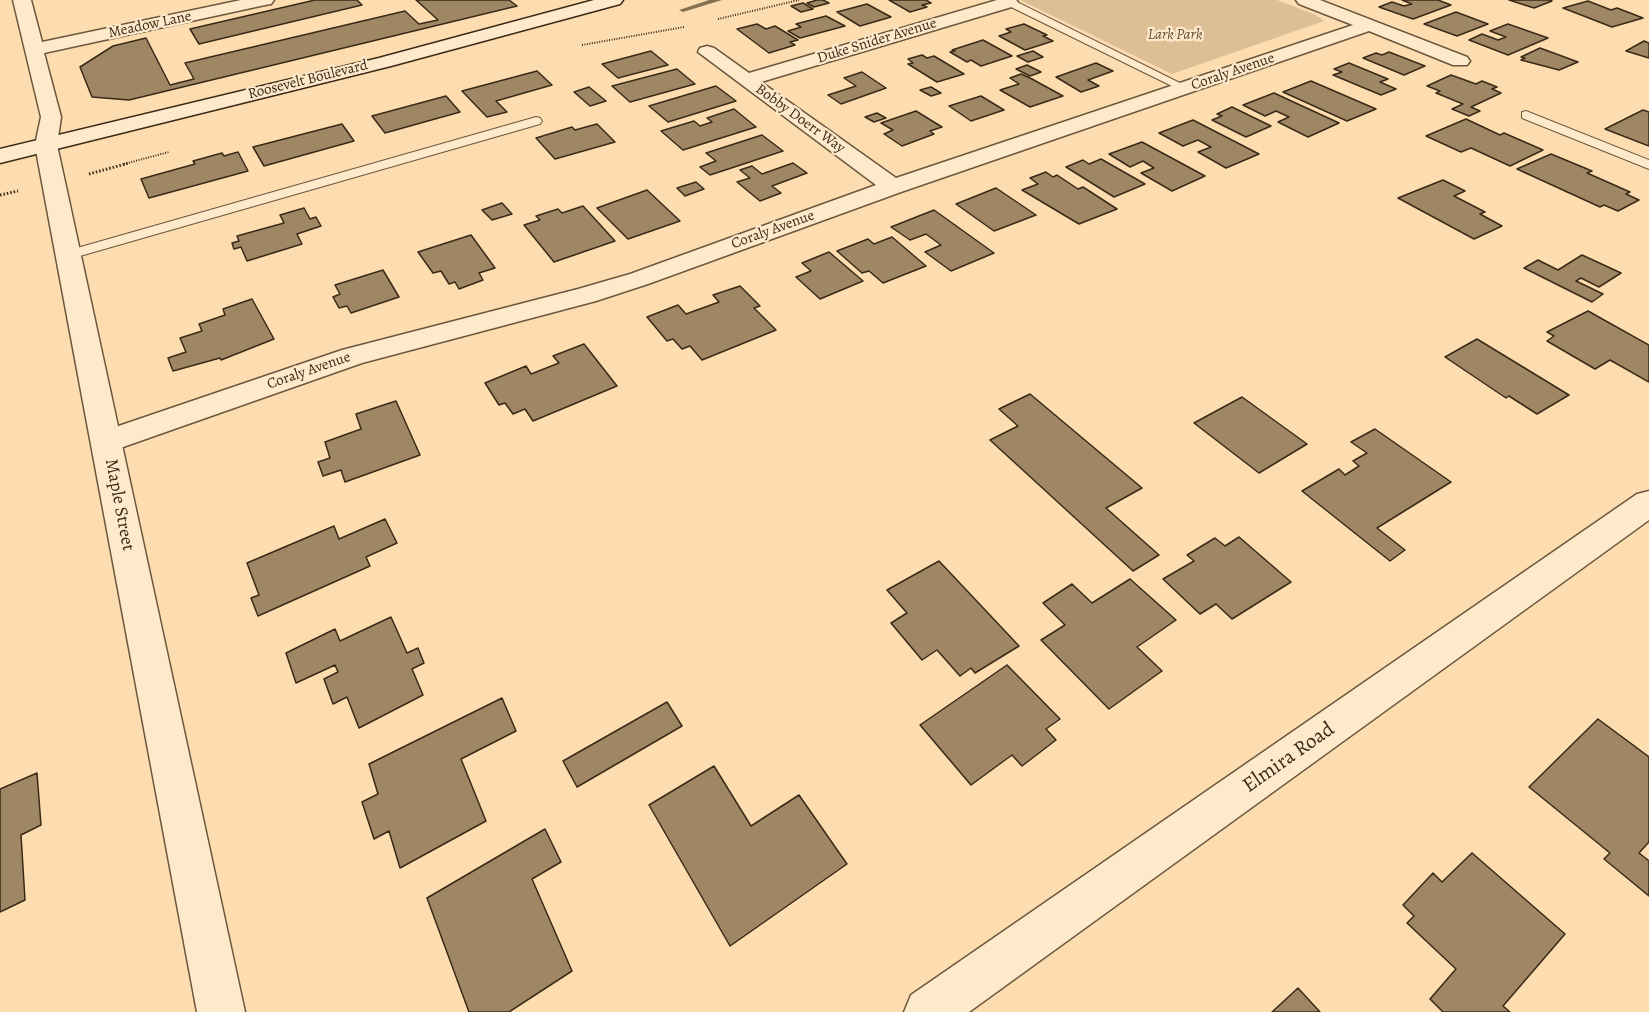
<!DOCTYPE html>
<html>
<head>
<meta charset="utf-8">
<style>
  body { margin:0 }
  canvas { display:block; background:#fdddaf }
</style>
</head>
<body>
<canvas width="1649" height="1012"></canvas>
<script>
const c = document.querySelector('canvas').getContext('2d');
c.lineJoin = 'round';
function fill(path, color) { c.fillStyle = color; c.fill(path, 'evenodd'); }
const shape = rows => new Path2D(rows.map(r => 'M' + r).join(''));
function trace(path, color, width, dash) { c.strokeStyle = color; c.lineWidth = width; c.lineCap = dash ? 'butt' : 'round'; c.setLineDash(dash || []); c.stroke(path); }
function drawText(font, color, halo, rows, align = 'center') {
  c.font = font + ' Alegreya,serif'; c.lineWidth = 4.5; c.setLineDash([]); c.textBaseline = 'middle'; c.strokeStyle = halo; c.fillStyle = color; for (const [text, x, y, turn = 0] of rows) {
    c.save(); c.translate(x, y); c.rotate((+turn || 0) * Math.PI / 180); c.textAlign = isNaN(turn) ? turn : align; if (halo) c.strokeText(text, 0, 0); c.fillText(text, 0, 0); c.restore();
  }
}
fill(shape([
  [1020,0,1277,0,1316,15,1324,21,1172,74]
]), '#dcbf95');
fill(shape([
  [709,0,722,0,683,12,679,10,709,0]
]), '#867153');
const building = shape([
  [315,0,357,0,362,5,199,44,190,29,315,0],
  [416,0,509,0,517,6,129,100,92,97,80,67,113,46,146,38,170,85,194,79,185,63,405,11,419,24,438,20,416,0],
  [817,0,823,0,829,3,814,7,807,3,817,0],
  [889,0,926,0,931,3,922,5,927,7,910,12,889,0],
  [1402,0,1438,0,1451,5,1413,19,1379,7,1392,2,1404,6,1412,4,1402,0],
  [1509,0,1550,0,1552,1,1534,8,1509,0],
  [1588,1,1611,10,1617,8,1643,18,1612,27,1563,8,1588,1],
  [803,3,813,9,801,12,791,6,803,3],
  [867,4,891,17,860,26,837,12,867,4],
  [1456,12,1488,24,1457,36,1424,24,1456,12],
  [826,16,845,26,800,38,788,31,801,27,796,24,826,16],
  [757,24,766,29,775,26,798,40,790,42,795,45,769,53,737,29,757,24],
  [1024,24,1047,35,1043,36,1053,41,1025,50,999,36,1011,32,1006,29,1024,24],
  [1508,24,1548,38,1508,55,1469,40,1482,34,1498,40,1506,37,1490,31,1508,24],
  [983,40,1012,56,981,66,971,60,967,62,950,52,955,51,952,50,983,40],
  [1644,41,1649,43,1649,58,1626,51,1644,41],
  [1540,48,1578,62,1559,70,1521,60,1525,58,1521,57,1540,48],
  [651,51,668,65,618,78,602,64,651,51],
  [1033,51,1043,57,1028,62,1017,56,1033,51],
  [1389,52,1425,66,1404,75,1363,58,1376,53,1382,55,1389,52],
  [922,55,927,58,934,56,964,74,937,82,908,64,913,63,908,59,922,55],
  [1096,63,1113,71,1088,80,1099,86,1081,92,1056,77,1096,63],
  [1349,63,1388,79,1380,82,1396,89,1381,95,1333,75,1342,72,1334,69,1349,63],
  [1027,65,1041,72,1030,76,1016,69,1027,65],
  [677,69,695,84,630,102,612,86,677,69],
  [537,71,552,85,496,101,507,112,487,117,462,91,537,71],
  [862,72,886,88,841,104,828,95,856,86,844,78,862,72],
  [1021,74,1032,79,1063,96,1030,107,1000,90,1019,84,1010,78,1021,74],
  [1451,75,1476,84,1482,81,1497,87,1492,89,1501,93,1471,107,1480,111,1469,116,1452,109,1463,104,1436,93,1440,91,1427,86,1451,75],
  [1311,81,1376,109,1347,121,1283,92,1311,81],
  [716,86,736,101,668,122,649,106,716,86],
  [589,87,606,101,590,106,574,92,589,87],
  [931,87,941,93,931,96,920,90,931,87],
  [1274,93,1339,123,1308,137,1278,122,1289,117,1276,111,1265,116,1243,105,1274,93],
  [446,96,460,112,385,133,372,116,446,96],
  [981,96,1004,110,971,121,949,106,981,96],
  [1232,107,1271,126,1246,137,1212,120,1222,116,1217,114,1232,107],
  [734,109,756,127,683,150,661,131,694,121,700,126,712,122,707,118,734,109],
  [1643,110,1649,112,1649,146,1605,129,1643,110],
  [916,111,942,127,930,131,934,134,902,146,884,134,893,130,881,123,916,111],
  [877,113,886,118,874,122,865,117,877,113],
  [1466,119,1500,135,1504,133,1543,150,1510,166,1471,148,1461,152,1426,136,1466,119],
  [1193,120,1259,154,1226,168,1198,152,1211,147,1198,140,1183,146,1159,133,1193,120],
  [342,124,354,141,264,166,253,147,342,124],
  [597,124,615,142,555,159,536,138,572,127,575,130,597,124],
  [762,135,783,151,710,175,700,167,716,161,706,153,762,135],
  [1142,142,1205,176,1172,191,1141,173,1154,168,1143,161,1130,167,1109,154,1142,142],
  [238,152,248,171,149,198,141,179,195,164,193,161,222,153,224,156,238,152],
  [1551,154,1592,171,1587,173,1630,192,1626,194,1639,200,1618,211,1604,205,1600,207,1517,169,1551,154],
  [1101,159,1145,184,1114,197,1066,167,1083,160,1089,164,1101,159],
  [793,163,807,173,772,186,781,193,760,201,737,182,750,178,740,170,752,166,762,174,793,163],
  [1046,172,1053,177,1057,175,1078,189,1083,187,1117,209,1079,224,1022,190,1038,184,1030,178,1046,172],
  [1443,180,1465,191,1454,196,1485,212,1480,214,1502,226,1474,239,1398,198,1443,180],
  [696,182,704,189,685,196,677,188,696,182],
  [996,188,1036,215,994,231,956,204,996,188],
  [647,190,680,221,628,239,597,208,647,190],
  [502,203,512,214,492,220,482,210,502,203],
  [583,206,615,241,554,262,524,225,540,220,536,216,558,209,562,213,583,206],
  [304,208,310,219,316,217,321,226,297,234,302,244,247,261,241,247,234,249,232,243,239,241,237,236,284,223,280,215,304,208],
  [934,210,994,253,951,271,925,252,941,245,926,234,910,240,891,227,934,210],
  [471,235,495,268,479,273,483,280,459,289,455,282,449,284,441,271,433,273,418,252,471,235],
  [892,237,926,266,883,283,869,271,862,273,837,251,868,239,874,244,892,237],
  [829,252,863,281,820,299,796,277,811,271,802,263,829,252],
  [1582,255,1621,273,1599,287,1581,278,1576,281,1603,294,1592,302,1524,268,1538,260,1558,270,1582,255],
  [383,270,399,297,351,313,347,306,339,308,333,297,340,294,335,285,383,270],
  [740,286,760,306,754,308,776,330,702,360,690,346,682,349,673,339,667,341,647,317,678,305,686,314,719,302,713,295,740,286],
  [252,299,274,339,221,360,220,358,173,371,168,358,186,352,180,338,202,331,199,324,225,315,223,309,252,299],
  [1588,311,1649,345,1649,382,1610,360,1595,369,1547,341,1554,336,1547,332,1588,311],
  [1477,339,1569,395,1537,414,1509,396,1506,398,1445,357,1477,339],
  [584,344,617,386,533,421,525,409,513,414,505,403,499,405,485,383,526,366,531,374,559,363,553,356,584,344],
  [1030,394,1142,488,1106,508,1159,555,1133,571,990,440,1018,426,999,409,1030,394],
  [1242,397,1307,444,1259,473,1194,423,1242,397],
  [396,401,420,455,345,482,341,470,323,476,318,462,330,458,325,442,361,429,356,414,396,401],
  [1375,429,1451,482,1377,528,1405,550,1390,561,1302,491,1339,469,1345,475,1359,466,1353,461,1367,453,1351,442,1375,429],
  [385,519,397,543,366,557,370,566,258,616,251,598,259,595,247,563,334,526,339,539,385,519],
  [1239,537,1291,582,1232,619,1216,604,1200,614,1163,579,1194,561,1187,555,1215,538,1225,546,1239,537],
  [939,561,1019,646,975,673,971,668,960,676,937,650,922,660,891,623,907,613,887,590,939,561],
  [1130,579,1176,620,1137,647,1162,671,1109,709,1041,640,1065,625,1043,603,1072,584,1092,603,1130,579],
  [391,617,407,653,418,648,424,663,412,669,423,695,359,728,347,697,333,704,324,679,338,672,335,665,296,683,286,653,335,629,340,641,391,617],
  [1007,665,1060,719,1046,729,1056,740,1022,766,1012,755,971,785,920,725,1007,665],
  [502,698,516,731,461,759,486,821,400,868,389,831,374,839,362,802,378,794,369,764,502,698],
  [667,702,682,726,577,787,563,761,667,702],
  [1598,719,1649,757,1649,842,1639,853,1649,861,1649,896,1604,859,1610,853,1529,787,1598,719],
  [714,766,751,826,799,795,847,864,730,946,649,805,714,766],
  [37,773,41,825,21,835,25,900,0,912,0,789,37,773],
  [545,829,561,862,532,879,572,971,509,1012,469,1012,427,898,545,829],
  [1472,853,1565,934,1503,1006,1510,1012,1443,1012,1430,999,1456,969,1407,923,1414,916,1403,905,1433,873,1442,882,1472,853],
  [1298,988,1320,1012,1272,1012,1298,988]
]);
fill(building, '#9f8766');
trace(building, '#392a17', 1.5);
const service = shape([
  [1005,0,1013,0,1190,88,1184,92,1180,90,1005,4,1005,0],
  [1526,111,1649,160,1649,169,1522,118,1522,112,1526,111],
  [536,117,540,118,542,121,540,124,73,258,68,259,61,255,63,252,536,117]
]);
const minor = shape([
  [13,0,31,0,42,42,241,0,274,0,271,4,265,5,44,53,61,117,57,145,54,150,46,152,38,150,35,145,41,117,13,0],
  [997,0,1016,0,1018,2,1015,6,761,82,896,178,1353,25,1299,4,1296,0,1320,0,1467,57,1470,61,1467,65,1453,65,1369,31,901,192,648,284,596,301,362,363,106,453,95,450,91,442,95,434,342,350,578,289,630,274,876,185,698,52,700,48,707,46,714,48,749,73,997,0]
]);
const tertiary = shape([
  [46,138,54,140,57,145,245,1012,197,1012,35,145,38,140,46,138],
  [1649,491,1649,520,969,1012,904,1012,911,995,1637,494,1649,491]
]);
const secondary = shape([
  [594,0,623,0,620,4,391,66,0,163,0,149,379,58,594,0]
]);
trace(service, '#6a573d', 2);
trace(minor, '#6a573d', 3);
trace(tertiary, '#6a573d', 3);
trace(secondary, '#392a17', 3);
trace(shape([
  [718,19,799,0],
  [582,45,684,27],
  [124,164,169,152]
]), '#392a17', 2, [1, 1.5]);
trace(shape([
  [89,174,129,163],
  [0,195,18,191]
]), '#392a17', 3, [1.5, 2]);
fill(service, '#fee9cb');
fill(minor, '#fee9cb');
fill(tertiary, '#fee9cb');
fill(secondary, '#fee9cb');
drawText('15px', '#392a17', '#fee9cb', [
  ["Meadow Lane",150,25,-12],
  ["Duke Snider Avenue",877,41,-17],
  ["Coraly Avenue",1233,72,-19],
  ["Roosevelt Boulevard",308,80,-14],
  ["Bobby Doerr Way",800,119,36],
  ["Coraly Avenue",773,230,-20],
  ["Coraly Avenue",309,371,-19]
]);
drawText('italic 15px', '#624f36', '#fee9cb', [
  ["Lark Park",1175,35]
]);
drawText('18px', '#392a17', '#fee9cb', [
  ["Maple Street",119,505,79]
]);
drawText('21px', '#392a17', '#fee9cb', [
  ["Elmira Road",1289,758,-35]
]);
</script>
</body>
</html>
